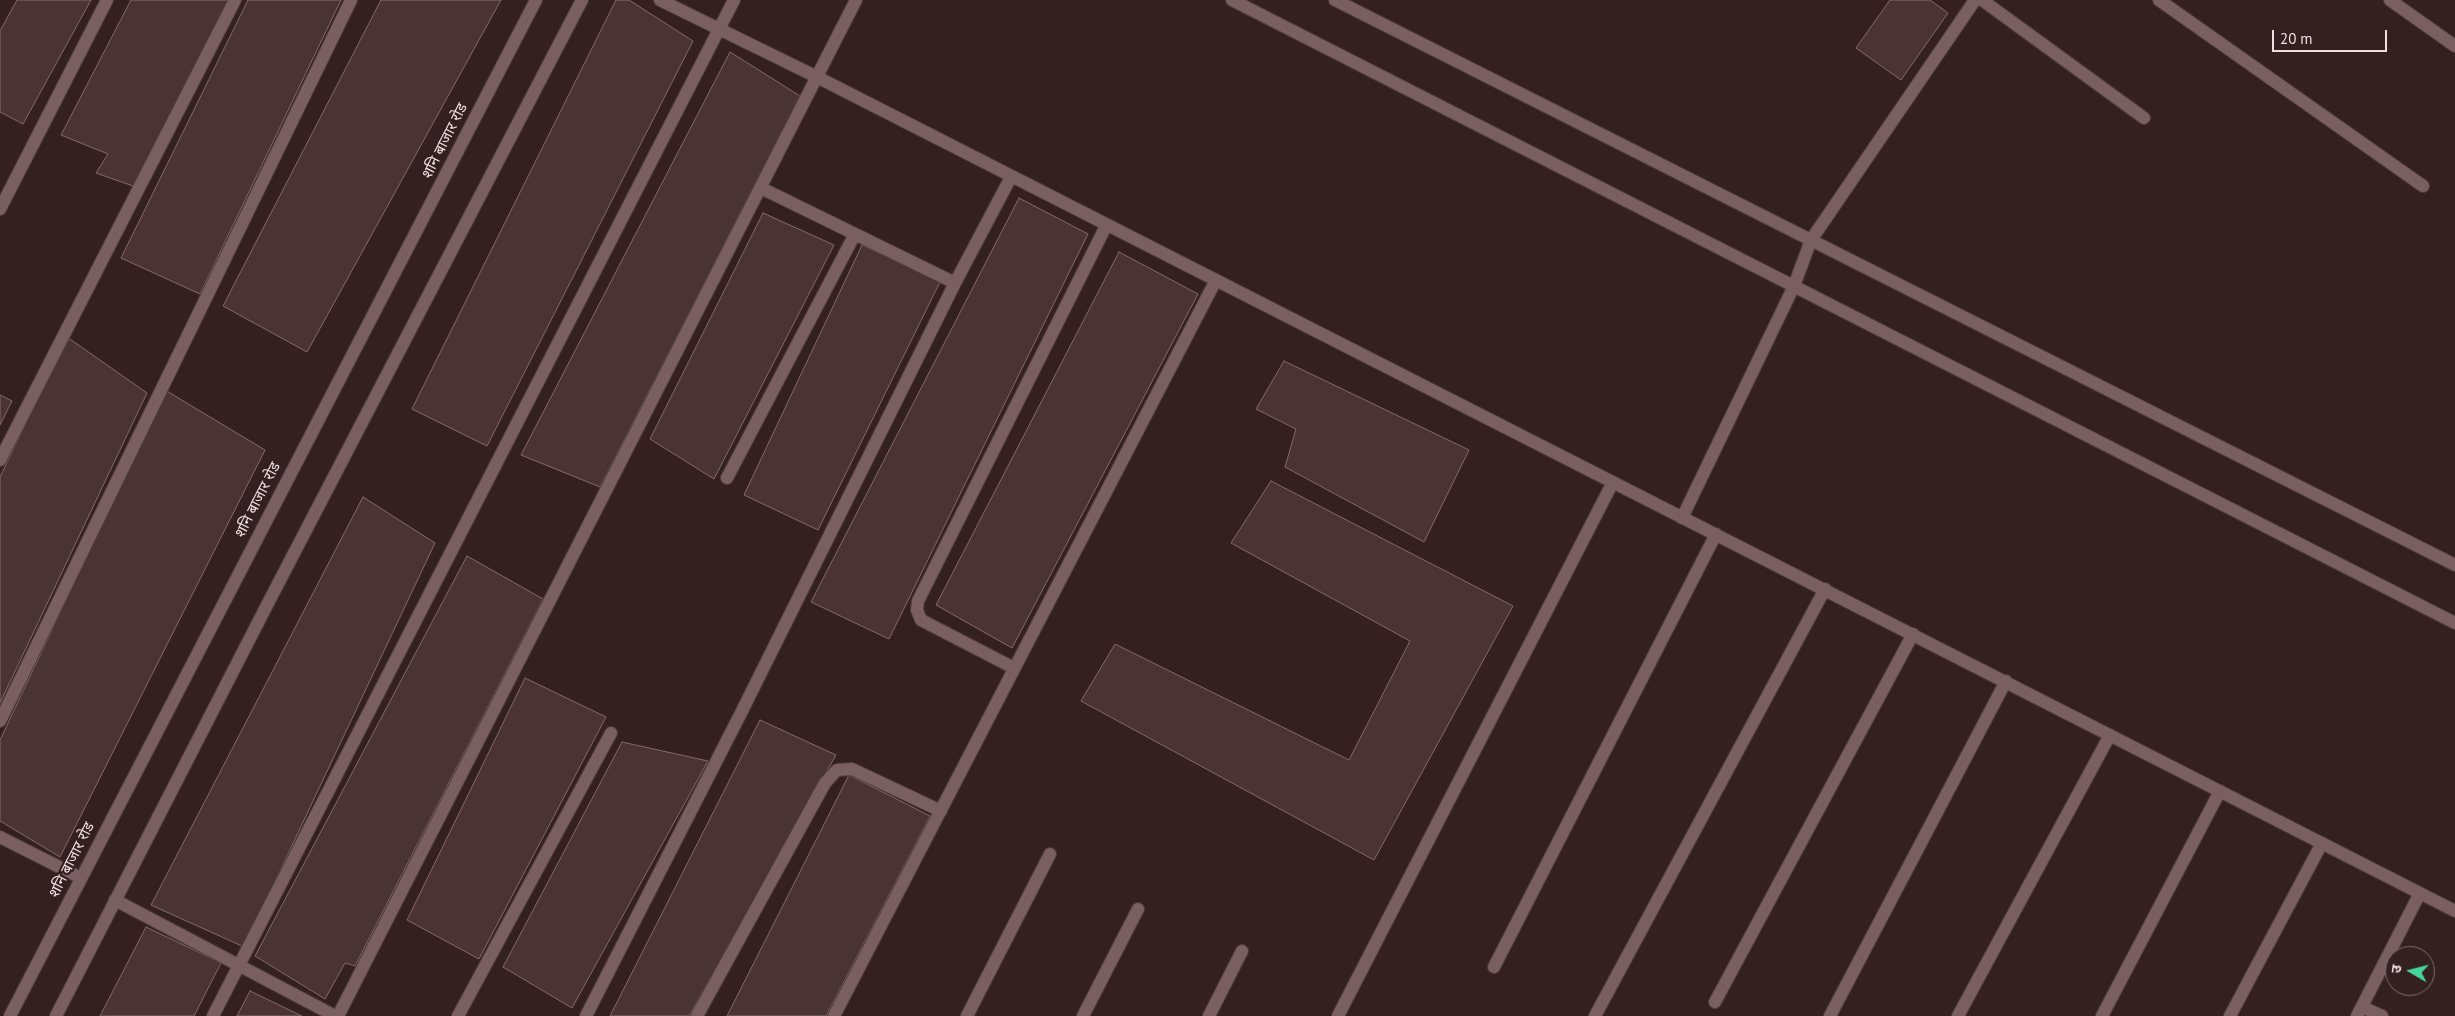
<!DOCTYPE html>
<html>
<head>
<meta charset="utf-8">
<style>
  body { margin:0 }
  #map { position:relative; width:2455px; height:1016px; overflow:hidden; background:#341f21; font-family:"PT Sans","Noto Sans Devanagari",sans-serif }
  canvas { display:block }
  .north { position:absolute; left:2385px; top:946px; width:50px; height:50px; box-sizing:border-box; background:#341f21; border:1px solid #7f6c6e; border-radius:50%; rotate:278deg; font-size:14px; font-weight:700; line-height:20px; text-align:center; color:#f0e0e1 }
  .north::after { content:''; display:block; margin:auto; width:18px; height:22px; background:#47d49e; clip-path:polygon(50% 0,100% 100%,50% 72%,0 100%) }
  .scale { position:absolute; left:2272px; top:30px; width:115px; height:22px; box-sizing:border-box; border:2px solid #f0e0e1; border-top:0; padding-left:6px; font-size:15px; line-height:18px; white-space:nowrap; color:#f0e0e1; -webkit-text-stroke:4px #341f21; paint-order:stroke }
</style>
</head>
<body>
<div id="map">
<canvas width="2455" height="1016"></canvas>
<div class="north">उ</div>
<div class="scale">20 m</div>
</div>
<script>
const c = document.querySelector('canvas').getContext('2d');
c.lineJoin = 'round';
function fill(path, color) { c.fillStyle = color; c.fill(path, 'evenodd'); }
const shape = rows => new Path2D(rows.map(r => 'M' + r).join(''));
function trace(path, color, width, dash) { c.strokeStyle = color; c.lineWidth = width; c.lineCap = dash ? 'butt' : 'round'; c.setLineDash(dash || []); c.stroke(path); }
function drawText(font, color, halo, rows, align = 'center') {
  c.font = font + ' "PT Sans","Noto Sans Devanagari",sans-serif'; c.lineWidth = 4.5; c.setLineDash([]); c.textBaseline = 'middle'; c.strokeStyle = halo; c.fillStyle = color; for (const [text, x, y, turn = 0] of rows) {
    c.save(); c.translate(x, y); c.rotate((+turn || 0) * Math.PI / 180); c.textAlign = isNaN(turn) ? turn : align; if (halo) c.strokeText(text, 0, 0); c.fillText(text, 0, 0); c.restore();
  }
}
const building = shape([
  [17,0,91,0,23,124,0,112,0,31,17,0],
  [131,0,230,0,133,186,96,173,108,154,61,135,131,0],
  [248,0,341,0,200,294,121,258,248,0],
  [381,0,501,0,307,352,223,306,381,0],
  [616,0,629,0,693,41,487,446,412,409,616,0],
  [1890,0,1930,0,1948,13,1901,80,1856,48,1890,0],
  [730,52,800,96,600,487,521,455,730,52],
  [1019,198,1088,234,889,639,811,602,1019,198],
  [763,213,834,245,714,479,650,439,763,213],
  [862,245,940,282,818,530,744,495,862,245],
  [1119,252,1198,294,1012,648,936,605,1119,252],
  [67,337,147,393,0,703,0,477,67,337],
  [1284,361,1469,450,1424,542,1285,467,1296,429,1256,409,1284,361],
  [165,390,265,450,60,857,0,821,0,740,165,390],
  [0,395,12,401,0,425,0,395],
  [1271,481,1513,606,1374,860,1081,701,1115,644,1349,760,1410,641,1231,543,1271,481],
  [363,497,435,543,244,947,151,905,363,497],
  [467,556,543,599,355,966,345,963,325,999,255,956,467,556],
  [525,678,606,717,479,959,407,920,525,678],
  [760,720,836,755,689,1016,610,1016,760,720],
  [622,742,708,761,572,1008,503,967,622,742],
  [849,775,930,816,826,1016,727,1016,849,775],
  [146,927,221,963,194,1016,100,1016,146,927],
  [250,991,302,1016,237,1016,250,991]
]);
fill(building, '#4a3335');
trace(building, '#856a6c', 1);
const minor = shape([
  [660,0,817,77,2455,911],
  [1982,0,2144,118],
  [2159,0,2423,186],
  [2390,0,2455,46],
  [761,188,955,283],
  [0,209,107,0],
  [0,460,235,0],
  [727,478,855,234],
  [1682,518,1794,286,1811,240,1975,0],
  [1014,668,921,620,917,610,918,601,1106,226],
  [0,721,351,0],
  [0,837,81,878],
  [115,900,335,1016],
  [1494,967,1716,534],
  [1715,1002,1913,634],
  [2362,1007,2382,1016],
  [213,1016,734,0],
  [338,1016,856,0],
  [458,1016,611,733],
  [586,1016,741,713,955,283,1011,177],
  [697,1016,825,783,837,770,852,769,941,811],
  [834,1016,1216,280],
  [967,1016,1050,854],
  [1083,1016,1138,909],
  [1209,1016,1242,951],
  [1338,1016,1613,482],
  [1595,1016,1825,589],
  [1830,1016,2006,681],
  [1958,1016,2110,735],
  [2102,1016,2220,791],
  [2230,1016,2322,843],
  [2357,1016,2420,893]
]);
const tertiary = shape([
  [1232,0,2455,623],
  [1335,0,2455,565],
  [10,1016,536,0],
  [56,1016,266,607,582,0]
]);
trace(minor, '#4e3c3e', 14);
trace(tertiary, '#4e3c3e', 14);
trace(minor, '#795f61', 12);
trace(tertiary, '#795f61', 12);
drawText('15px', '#f0e0e1', '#341f21', [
  ["शनि बाजार रोड",445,141,-63],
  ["शनि बाजार रोड",258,500,-63],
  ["शनि बाजार रोड",72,860,-63]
]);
</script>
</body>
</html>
